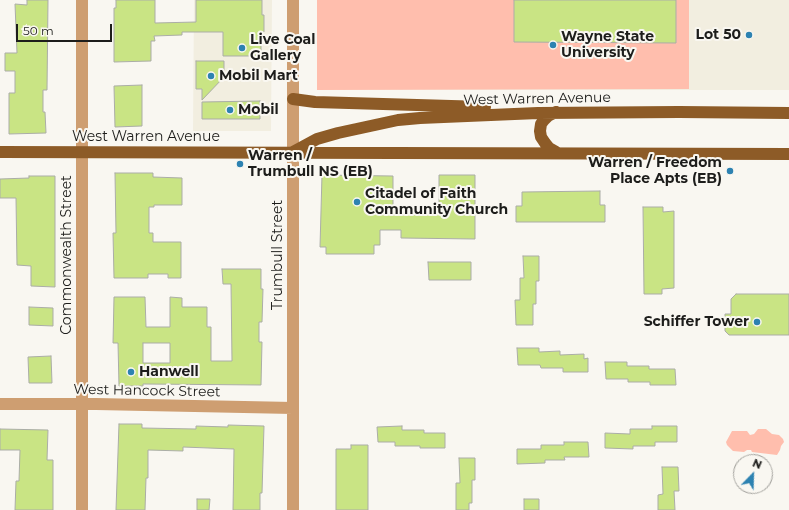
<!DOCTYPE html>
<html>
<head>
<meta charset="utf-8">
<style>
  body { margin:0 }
  #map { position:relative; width:789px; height:510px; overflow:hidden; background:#f9f7f1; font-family:Montserrat,sans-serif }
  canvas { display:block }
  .north { position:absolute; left:733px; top:454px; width:40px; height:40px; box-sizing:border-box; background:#f9f7f1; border:1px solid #a1a09b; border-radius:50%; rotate:23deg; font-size:11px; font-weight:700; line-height:16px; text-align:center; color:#1d1d1b }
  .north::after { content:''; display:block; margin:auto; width:14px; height:18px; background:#2d82b1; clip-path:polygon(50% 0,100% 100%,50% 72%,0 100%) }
  .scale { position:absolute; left:16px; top:24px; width:96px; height:18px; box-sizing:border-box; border:2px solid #1d1d1b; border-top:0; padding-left:5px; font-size:12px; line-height:14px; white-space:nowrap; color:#1d1d1b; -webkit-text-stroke:3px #f9f7f1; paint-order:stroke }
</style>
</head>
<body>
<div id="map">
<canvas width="789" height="510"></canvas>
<div class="north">N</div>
<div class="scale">50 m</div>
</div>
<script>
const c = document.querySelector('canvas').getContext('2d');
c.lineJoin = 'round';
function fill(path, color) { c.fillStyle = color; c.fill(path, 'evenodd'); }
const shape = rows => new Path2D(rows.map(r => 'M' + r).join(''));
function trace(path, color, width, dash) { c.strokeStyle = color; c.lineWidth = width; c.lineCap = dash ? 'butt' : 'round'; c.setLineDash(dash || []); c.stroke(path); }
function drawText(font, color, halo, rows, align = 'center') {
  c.font = font + ' Montserrat,sans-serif'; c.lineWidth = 4; c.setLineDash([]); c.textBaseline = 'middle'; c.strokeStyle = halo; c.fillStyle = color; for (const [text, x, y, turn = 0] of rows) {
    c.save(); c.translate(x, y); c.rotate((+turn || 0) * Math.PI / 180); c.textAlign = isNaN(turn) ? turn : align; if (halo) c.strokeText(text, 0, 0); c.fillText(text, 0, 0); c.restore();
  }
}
fill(shape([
  [194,0,272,0,271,131,193,131],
  [317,0,789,0,789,90,317,90]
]), '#f2eee0');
fill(shape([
  [317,0,689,0,689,89,317,90],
  [758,429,766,429,772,434,779,435,783,439,784,442,781,446,780,450,777,455,752,452,751,450,747,450,744,452,733,451,727,445,726,442,732,431,747,431,750,435,754,434]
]), '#ffbead');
const building = shape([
  [27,0,48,0,47,90,43,90,43,112,45,112,46,133,9,134,9,93,15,93,15,71,5,71,5,53,17,53,15,4,27,5,27,0],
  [116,0,155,0,155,23,196,22,196,0,262,0,262,15,264,15,264,32,261,32,261,56,223,56,223,32,182,32,182,35,154,36,155,41,151,41,151,61,114,62,114,8,116,8,116,0],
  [514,0,676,0,676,43,514,42,514,0],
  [196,61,224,61,224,77,202,100,202,89,196,89,196,61],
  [142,85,142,126,115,127,114,86,142,85],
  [260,101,260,119,202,119,202,102,260,101],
  [115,173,153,173,153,177,182,178,182,205,154,205,154,207,149,207,149,233,153,233,153,242,181,242,181,278,168,278,168,274,148,274,148,278,114,278,113,233,116,233,115,173],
  [322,175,393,176,393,208,439,208,439,175,475,175,475,239,401,238,401,230,380,230,380,245,374,245,374,254,326,254,326,247,320,247,322,175],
  [29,176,55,176,55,287,31,286,31,266,17,265,16,198,0,198,0,179,29,178,29,176],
  [600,191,600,205,605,205,605,222,516,222,516,206,522,206,522,192,600,191],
  [643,207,663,207,663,212,674,211,674,288,662,289,662,294,644,294,643,207],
  [523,256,539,256,539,281,536,281,536,304,533,304,533,325,516,325,515,300,520,300,520,278,524,278,523,256],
  [428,262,471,262,471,280,429,280,428,262],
  [222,269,261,269,261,289,263,289,262,322,259,322,259,342,262,342,261,385,143,384,143,386,119,386,118,343,113,343,114,297,145,297,146,327,170,327,170,297,182,298,182,307,207,307,207,327,211,327,211,361,232,361,231,284,223,284,222,269],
  [143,343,170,343,170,363,143,363,143,343],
  [736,294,789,294,789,335,729,335,725,331,725,314,731,314,731,299,736,294],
  [29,307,53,308,53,326,29,325,29,307],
  [517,348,539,348,539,352,560,351,560,355,584,354,584,359,588,358,588,372,563,372,563,368,541,368,540,365,518,365,517,348],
  [51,356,52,383,29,383,28,357,51,356],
  [605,362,627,362,627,366,649,366,649,369,675,369,676,385,650,385,650,382,628,382,628,379,606,379,605,362],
  [119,424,142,424,142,428,196,429,196,426,228,427,228,425,264,426,262,493,260,493,260,510,233,510,234,449,183,447,183,451,148,450,148,478,146,478,145,510,116,510,119,424],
  [402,426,402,430,424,430,424,433,445,433,445,448,420,448,420,446,395,446,395,442,378,442,377,427,402,426],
  [652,426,677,426,677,442,655,442,655,446,633,446,633,449,605,448,605,433,630,434,630,429,652,429,652,426],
  [0,429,48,430,47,460,53,460,53,510,15,510,16,481,19,481,20,450,0,450,0,429],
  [564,442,588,442,589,457,564,457,565,460,545,460,545,463,517,464,517,449,541,449,541,445,564,445,564,442],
  [351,445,368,445,368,510,336,510,336,449,351,449,351,445],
  [459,458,475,458,475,480,472,480,472,503,469,503,469,510,456,510,456,483,460,483,459,458],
  [662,467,678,467,679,491,674,491,675,510,658,510,658,495,663,494,662,467],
  [197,499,210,499,209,510,197,510,197,499],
  [524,499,539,499,539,510,524,510,524,499]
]);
fill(building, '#c9e484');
trace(building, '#abada7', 1);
trace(shape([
  [82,0,82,510],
  [293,0,293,510],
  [0,404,96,404,293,408]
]), '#ce9e71', 12);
trace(shape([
  [293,99,315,102,485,107],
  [556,112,548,116,544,120,541,124,540,131,541,137,545,143,549,148,556,152],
  [0,152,789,154],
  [293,152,317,139,338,133,398,120,420,118,538,113,679,112,789,113]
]), '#8d5b27', 12);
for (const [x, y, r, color] of [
  [749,35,4,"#2d82b1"],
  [553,45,4,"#2d82b1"],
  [242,48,4,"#2d82b1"],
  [211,76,4,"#2d82b1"],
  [230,110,4,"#2d82b1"],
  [240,164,4,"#2d82b1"],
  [730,171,4,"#2d82b1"],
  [357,202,4,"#2d82b1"],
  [757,322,4,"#2d82b1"],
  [131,372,4,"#2d82b1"]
]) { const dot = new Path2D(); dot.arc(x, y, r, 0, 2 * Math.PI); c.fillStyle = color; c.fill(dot); trace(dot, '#f9f7f1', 1.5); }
drawText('bold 14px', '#1d1d1b', '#f9f7f1', [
  ["Lot 50",741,35,"right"],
  ["Wayne State",561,37],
  ["University",561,53],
  ["Live Coal",250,40],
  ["Gallery",250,56],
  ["Mobil Mart",219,76],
  ["Mobil",238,110],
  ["Warren /",248,156],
  ["Trumbull NS (EB)",248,172],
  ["Warren / Freedom",722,163,"right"],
  ["Place Apts (EB)",722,179,"right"],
  ["Citadel of Faith",365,194],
  ["Community Church",365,210],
  ["Schiffer Tower",749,322,"right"],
  ["Hanwell",139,372]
], 'left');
drawText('14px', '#1d1d1b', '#f9f7f1', [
  ["West Warren Avenue",537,99,-1],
  ["West Warren Avenue",146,137],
  ["Commonwealth Street",67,255,-90],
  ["Trumbull Street",278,255,-90],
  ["West Hancock Street",147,391,1]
]);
</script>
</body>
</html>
